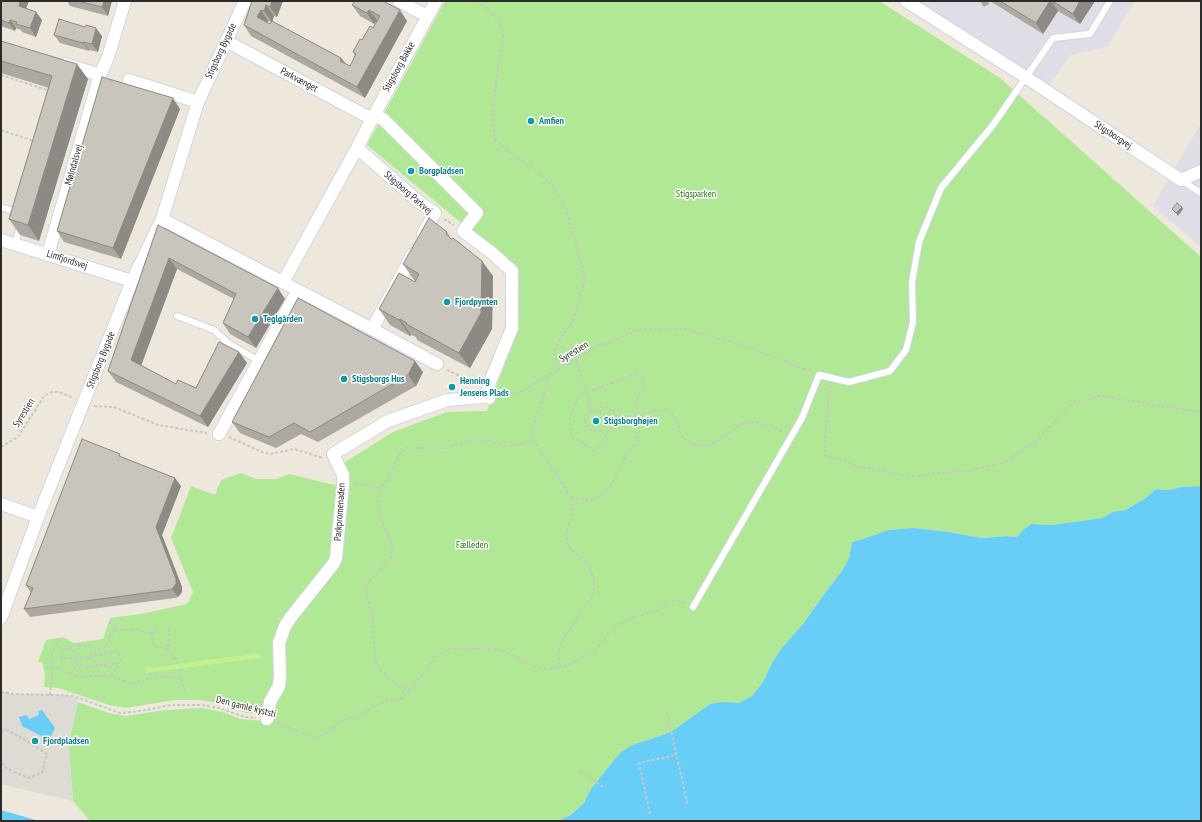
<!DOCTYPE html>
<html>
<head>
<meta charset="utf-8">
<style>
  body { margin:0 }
  #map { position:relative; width:1202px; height:822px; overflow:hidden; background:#eee7dc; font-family:"PT Sans Narrow",sans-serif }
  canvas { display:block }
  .frame { position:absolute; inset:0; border:2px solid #2b2b2b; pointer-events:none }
</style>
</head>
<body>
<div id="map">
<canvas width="1202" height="822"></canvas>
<div class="frame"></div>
</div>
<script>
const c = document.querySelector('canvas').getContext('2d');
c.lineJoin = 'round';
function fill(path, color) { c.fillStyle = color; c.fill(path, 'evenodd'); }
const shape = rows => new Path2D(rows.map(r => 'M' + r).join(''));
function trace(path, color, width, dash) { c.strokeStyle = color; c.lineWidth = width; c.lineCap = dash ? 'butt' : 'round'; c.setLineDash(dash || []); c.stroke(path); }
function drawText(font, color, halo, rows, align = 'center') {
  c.font = font + ' "PT Sans Narrow",sans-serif'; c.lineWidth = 3; c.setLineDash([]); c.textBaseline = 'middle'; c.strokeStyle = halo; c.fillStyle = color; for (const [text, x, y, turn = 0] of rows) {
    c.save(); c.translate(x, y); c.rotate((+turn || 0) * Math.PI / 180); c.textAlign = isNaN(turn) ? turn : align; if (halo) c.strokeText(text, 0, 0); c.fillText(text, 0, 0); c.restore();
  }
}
fill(shape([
  [917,1,1135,1,1107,47,1071,55,1049,85],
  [1201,123,1201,247,1153,206]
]), '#e0dde6');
fill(shape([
  [445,1,879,1,1000,78,1201,257,1201,486,1182,487,1169,490,1156,489,1146,498,1124,510,1113,512,1102,518,1052,525,1031,524,1022,531,1017,537,1007,536,982,538,949,532,914,528,888,530,863,539,852,542,849,558,842,571,822,597,803,624,781,649,772,663,763,682,752,696,739,703,710,704,671,732,641,742,619,754,591,789,584,803,563,820,558,821,90,821,73,801,69,750,71,733,78,702,109,713,125,716,166,710,202,708,222,712,241,719,263,721,263,714,247,713,219,703,199,700,175,700,126,708,109,705,58,688,44,687,45,674,42,662,38,662,46,640,63,637,74,643,103,639,110,618,141,614,187,604,193,592,171,538,191,486,215,495,221,480,241,473,256,479,276,479,289,474,339,486,345,462,393,432,447,412,487,411,519,327,517,269,367,145]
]), '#b0e895');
fill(shape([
  [260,653,261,658,146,673,146,668]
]), '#c5f090');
fill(shape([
  [1,692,14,694,66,695,78,699,74,723,71,733,69,750,73,801,1,784]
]), '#dedad4');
fill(shape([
  [1201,486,1201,821,558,821,569,816,584,803,591,789,606,770,619,754,630,746,671,732,710,704,722,702,739,703,752,696,763,682,772,663,781,649,803,624,822,597,842,571,849,558,852,542,863,539,888,530,914,528,949,532,982,538,1007,536,1017,537,1022,531,1031,524,1052,525,1102,518,1113,512,1125,510,1146,498,1156,489,1169,490,1182,487],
  [42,710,55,728,49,740,22,726,19,717,27,715,29,719,39,715,38,711],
  [1,810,39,821,1,821]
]), '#68cef7');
const lane = shape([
  [1181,180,1201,193],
  [1,207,18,213],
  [15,244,20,227],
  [177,316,214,330,228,343,259,361],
  [693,607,802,418,819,375,849,382,890,371,906,350,913,322,912,282,919,242,941,188,993,125,1053,38,1090,34,1110,1]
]);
const street = shape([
  [399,1,427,16],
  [906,1,1027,78,1181,180,1201,171],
  [226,41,372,119],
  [100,75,108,57,125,1],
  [129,80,198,102],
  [374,114,384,120,477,213,463,231,492,253,512,271,512,328,491,379,487,392,489,398],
  [162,219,372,329,437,364],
  [423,234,435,213,419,202,357,148,372,119,436,1],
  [1,240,132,281],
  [48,254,100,75,65,64],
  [283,282,357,148],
  [372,329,413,254],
  [219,434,298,290],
  [1,504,38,517],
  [1,618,38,517,132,281,162,219,198,102,245,1],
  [267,719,270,702,279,686,280,676,279,643,285,626,291,617,334,563,336,558,343,484,343,475,333,454,388,421,447,400,482,397,487,392]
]);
trace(lane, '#d1d5e5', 8);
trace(street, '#d1d5e5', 14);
trace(shape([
  [476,1,487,9,500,23,504,40,499,61,494,98,493,126,495,140,513,155,533,168,552,186,565,207,573,232,585,281,573,321,561,337,554,354,560,369],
  [1,75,50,91],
  [1,130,34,141],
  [444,219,454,225],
  [576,360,586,390],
  [447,370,466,379,476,386],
  [548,377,546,390,535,419,533,432,534,441,571,497,573,510,566,534,568,544,570,548,585,562,590,570,594,579,594,593,592,597,561,642,558,655,560,667],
  [830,385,825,442,825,455,861,467,911,476,966,471,1006,462,1036,441,1073,403,1100,396,1201,412],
  [500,396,522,391,594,348,638,330,685,329,746,346,812,372],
  [588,398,592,412],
  [94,406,114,407,158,425,207,433],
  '585 421a10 10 0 1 1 20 0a10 10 0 1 1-20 0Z',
  [614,416,641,416,655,410,669,410,677,419,679,430,683,438,699,446,709,446,733,430,740,424,754,422,769,425,784,432],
  [229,437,262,452,271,454,294,449,323,458],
  [1,447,18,437,44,396,52,392,59,392,73,398],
  [354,483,379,489,387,480,399,456,406,448,447,448,461,442,476,440,490,441,505,446,519,445,534,439],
  [379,489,378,498,379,514,391,542,392,550,390,559,369,581,365,589,372,613,375,658,380,670,395,683,410,691],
  [571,497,589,501,597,498,605,492,612,484,623,462,633,447,638,435,641,416,636,406,636,401,643,388,644,382,642,377,636,375,630,376,582,394,577,400,570,418,571,437,582,442,592,451,598,448,613,425,615,419,613,412,608,407,601,407,598,412],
  [109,622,114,625,116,629,122,630,131,629,147,632,152,632,158,628],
  [169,629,168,649,178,664],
  [152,632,153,642,157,647,168,649],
  [70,649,74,645,88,646,98,648,103,648,106,646,108,640,116,629],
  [83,657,67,648,61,652,61,657,63,659,83,657,116,652,120,655,121,659,118,663,113,664],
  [88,657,99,666],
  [72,659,76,663,84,667,105,665,106,661,108,661,113,664,112,666,108,668,105,665],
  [46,668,53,667,81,677,111,675,131,684,145,681,151,675,173,678,180,677],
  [180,669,181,681,186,692],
  [72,674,74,669,80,666],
  [111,675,119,666],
  [1,692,14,694,57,695,73,696,120,713,141,711,171,705,202,705,219,708,245,717,256,718],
  [50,695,53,667,52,654,58,641,58,637],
  [667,713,688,806],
  [278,723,309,736,320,737,343,720,357,717,375,705,402,698,406,695,437,656,444,651,450,649,491,648,506,652,539,668,545,669,567,666,595,650,617,625,622,623,633,617,655,612,669,601,677,600,685,603],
  [1,731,7,730,29,742,47,754,42,773,28,778,6,768,1,761],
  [580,771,605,788],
  [650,814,639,763,676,755]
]), '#c8c8c8', 2, [3, 2]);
trace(lane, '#fff', 6);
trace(street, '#fff', 12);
fill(shape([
  [1,1,29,1,26,8,36,12,42,20,36,37,22,32,21,30,16,28,15,31,1,26],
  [67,1,112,1,108,16,70,6],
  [252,1,283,1,277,17,274,16,272,21,341,58,346,64,350,66,355,56,353,52,362,40,373,28,377,21,374,24,360,16,352,5,407,21,365,98,251,36,244,25],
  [268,21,271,22,270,24,267,22],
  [980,1,988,1,989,4,984,7],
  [990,1,1095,1,1080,24,1058,11,1043,34],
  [54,35,102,36,98,52,89,50,89,51,60,43],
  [1,41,88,79,39,241,20,235,9,219,49,88,1,73],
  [180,109,121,259,64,242,57,231],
  [158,225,285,299,256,348,230,334,223,323,234,299,177,269,141,366,176,384,196,388,239,352,247,363,208,427,116,382,108,371],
  [447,232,451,239,493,276,492,329,470,368,417,340,416,337,411,335,410,336,390,325,379,309,415,281,414,280,403,264],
  [423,372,416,386,318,442,301,434,276,448,240,433,232,422],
  [123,457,181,486,162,535,182,587,182,592,178,597,175,598,30,617,24,609,31,593,26,585]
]), '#ada9a2');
fill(shape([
  [20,1,29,1,24,14,19,6],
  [104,1,112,1,108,16,102,7],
  [272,1,283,1,277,17,270,7],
  [1050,1,1051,1,1058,11,1043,34,1036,23],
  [1080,1,1095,1,1080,24,1073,14],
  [266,5,274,16,272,22,264,11],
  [261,10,268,21,265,28,257,17],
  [369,10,377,20,374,24,367,13],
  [400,10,407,21,365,98,357,87],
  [36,12,42,20,36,37,30,28],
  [10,20,16,28,15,31,9,23],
  [96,28,102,36,98,52,92,44],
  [83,42,89,50,89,51,83,43],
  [341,58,349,68,340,61],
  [77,64,88,79,39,241,28,225],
  [173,98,180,109,121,259,113,248],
  [1182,207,1183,209,1178,216,1176,213],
  [169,258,177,269,139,371,131,360],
  [482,261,493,276,492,329,470,368,459,353],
  [278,288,285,299,256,348,248,337],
  [400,319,411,335,410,336,399,320],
  [239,352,247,363,208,427,200,416],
  [415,361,423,372,416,386,408,375],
  [175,478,181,486,162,535,182,587,182,592,178,597,172,589,156,527]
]), '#8d8984');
const building = shape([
  [1,1,20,1,19,6,36,12,30,28,16,24,17,22,10,20,9,23,1,20,1,1],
  [78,1,104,1,102,7,78,1],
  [252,1,272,1,270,7,266,5,264,11,261,10,257,17,270,24,272,21,341,58,340,61,350,66,356,54,353,52,360,39,362,40,370,26,373,28,380,16,369,10,367,13,352,5,355,1,383,1,400,10,357,87,244,25,252,1],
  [1000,1,1050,1,1036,23,1000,1],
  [1052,1,1080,1,1073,14,1052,1],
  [59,19,85,27,86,25,96,28,92,44,83,42,83,43,54,35,59,19],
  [1,41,77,64,28,225,9,219,52,76,1,61,1,41],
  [102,77,173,98,113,248,57,231,102,77],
  [1177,203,1182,207,1176,213,1172,209,1177,203],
  [429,218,447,232,446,234,451,239,453,238,482,261,481,313,459,353,406,324,407,323,400,319,399,320,379,309,399,273,415,282,419,274,403,264,429,218],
  [158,225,278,288,248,337,223,323,236,294,169,258,131,360,176,384,178,380,196,388,219,342,239,352,200,416,108,371,158,225],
  [298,298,415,361,408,375,310,432,294,423,269,437,232,422,298,298],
  [82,439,120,454,119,456,175,478,156,527,176,579,176,584,172,589,169,590,24,609,33,588,26,585,82,439]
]);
fill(building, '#c9c4bc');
trace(building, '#8d8984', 1);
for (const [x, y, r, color] of [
  [531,121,4,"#0f9aa8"],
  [411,171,4,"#0f9aa8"],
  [447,302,4,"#0f9aa8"],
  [255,319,4,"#0f9aa8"],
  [344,379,4,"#0f9aa8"],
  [452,387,4,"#0f9aa8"],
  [596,421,4,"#0f9aa8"],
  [35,741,4,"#0f9aa8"]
]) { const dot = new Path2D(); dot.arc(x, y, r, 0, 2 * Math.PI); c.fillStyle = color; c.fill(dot); trace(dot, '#fff', 1.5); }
drawText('10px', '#2b2b2b', '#fff', [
  ["Stigsborg Bygade",221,51,-65],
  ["Stigsborg Bakke",399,67,-61],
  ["Parkvænget",299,80,28],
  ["Stigsborgvej",1113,135,33],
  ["Mølndalsvej",74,165,-74],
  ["Stigsborg Parkvej",408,193,41],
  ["Limfjordsvej",67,260,18],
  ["Syrestien",574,352,-31],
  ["Stigsborg Bygade",101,360,-68],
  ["Syrestien",24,413,-58],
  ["Parkpromenaden",340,512,-86],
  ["Den gamle kyststi",246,707,14]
]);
drawText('bold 10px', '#0d838f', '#fff', [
  ["Amfien",539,121],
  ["Borgpladsen",419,171],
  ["Fjordpynten",455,302],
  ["Teglgården",263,319],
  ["Stigsborgs Hus",352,379],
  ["Henning",460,381],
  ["Jensens Plads",460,393],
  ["Stigsborghøjen",604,421],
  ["Fjordpladsen",43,741]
], 'left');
drawText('10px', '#266e15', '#fff', [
  ["Stigsparken",696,194],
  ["Fælleden",472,545]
]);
</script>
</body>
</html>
